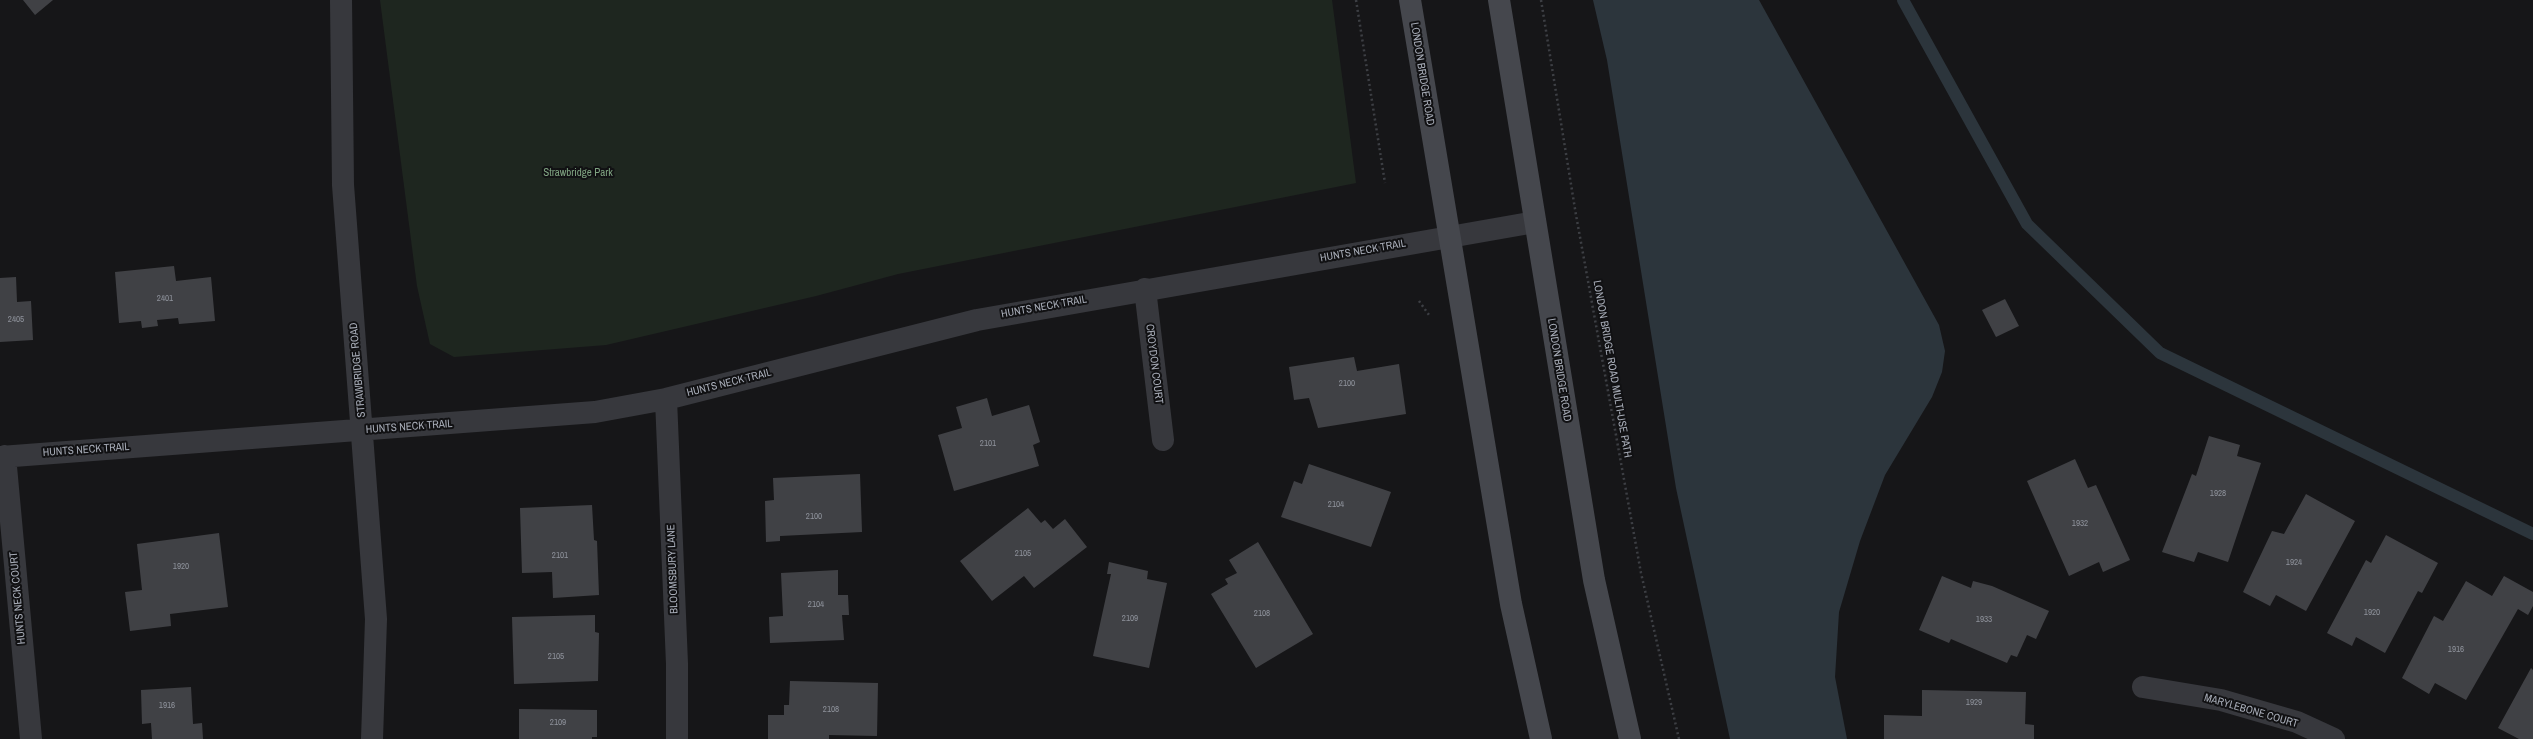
<!DOCTYPE html>
<html>
<head>
<meta charset="utf-8">
<style>
  body { margin:0 }
  canvas { display:block; background:#161618 }
</style>
</head>
<body>
<canvas width="2533" height="739"></canvas>
<script>
const c = document.querySelector('canvas').getContext('2d');
c.lineJoin = 'round';
function fill(path, color) { c.fillStyle = color; c.fill(path, 'evenodd'); }
const shape = rows => new Path2D(rows.map(r => 'M' + r).join(''));
function trace(path, color, width, dash) { c.strokeStyle = color; c.lineWidth = width; c.lineCap = dash ? 'butt' : 'round'; c.setLineDash(dash || []); c.stroke(path); }
function drawText(font, color, halo, rows, align = 'center') {
  c.font = font + ' "Archivo Narrow",sans-serif'; c.lineWidth = 4; c.setLineDash([]); c.textBaseline = 'middle'; c.strokeStyle = halo; c.fillStyle = color; for (const [text, x, y, turn = 0] of rows) {
    c.save(); c.translate(x, y); c.rotate((+turn || 0) * Math.PI / 180); c.textAlign = isNaN(turn) ? turn : align; if (halo) c.strokeText(text, 0, 0); c.fillText(text, 0, 0); c.restore();
  }
}
fill(shape([
  [380,0,1332,0,1356,183,898,274,816,296,606,345,454,357,430,344,417,286]
]), '#1e261f');
fill(shape([
  [1593,0,1759,0,1939,325,1945,351,1942,372,1932,397,1885,475,1860,541,1839,612,1835,677,1847,739,1730,739,1676,488,1607,60]
]), '#2c353c');
trace(shape([
  [1903,0,2027,224,2160,353,2533,534]
]), '#2c353c', 12);
fill(shape([
  [23,0,53,0,35,15],
  [174,266,176,281,211,277,215,321,179,324,178,318,157,320,158,326,142,328,141,321,119,323,115,272],
  [16,277,17,302,31,301,33,340,0,342,0,278],
  [2005,299,2019,326,1996,337,1982,310],
  [1354,357,1357,371,1399,364,1406,414,1318,428,1309,398,1294,400,1289,367],
  [987,398,992,416,1029,405,1040,442,1033,445,1039,466,954,491,938,435,962,428,956,407],
  [2209,436,2240,445,2237,456,2261,463,2228,562,2198,552,2194,562,2162,552,2192,474,2196,476],
  [2075,459,2088,488,2096,485,2130,560,2103,572,2099,562,2069,576,2027,481],
  [1309,464,1391,492,1371,547,1281,517,1294,481,1302,484],
  [860,474,862,532,780,536,780,541,766,542,765,501,774,500,773,478],
  [2306,494,2355,521,2306,611,2276,595,2270,606,2243,592,2272,531,2284,534],
  [592,505,594,540,597,541,599,595,553,598,552,572,522,573,520,508],
  [1028,508,1041,523,1045,520,1053,529,1065,519,1087,547,1034,588,1024,576,992,601,960,561],
  [219,533,228,607,170,614,171,626,130,631,125,592,142,590,137,544],
  [2386,535,2438,563,2422,593,2418,591,2385,653,2356,637,2352,646,2327,633,2366,560,2371,563],
  [1258,542,1313,634,1256,668,1211,594,1228,584,1225,579,1237,573,1229,560],
  [1109,562,1148,571,1147,579,1167,583,1149,668,1093,656,1111,574,1107,574],
  [838,570,838,595,848,595,849,615,842,615,844,640,770,643,769,617,783,616,781,573],
  [1942,576,1971,588,1973,581,1992,586,2049,611,2036,639,2027,635,2017,657,2011,655,2007,663,1951,639,1949,643,1919,630],
  [2504,576,2533,592,2533,606,2528,615,2518,609,2466,700,2435,683,2429,694,2402,678,2434,616,2443,621,2466,581,2492,596],
  [595,615,595,632,599,633,598,681,514,684,512,617],
  [2531,668,2533,670,2533,739,2519,739,2498,728],
  [790,681,878,683,877,736,829,735,829,739,768,739,768,715,784,715,784,705,789,705],
  [191,687,193,724,202,723,203,739,152,739,151,723,142,724,141,690],
  [1922,690,2026,692,2025,724,2034,725,2034,739,1884,739,1884,715,1922,716],
  [519,709,597,710,597,737,592,737,592,739,519,739]
]), '#404145');
trace(shape([
  [1356,0,1385,183],
  [1541,0,1576,215,1641,573,1679,739],
  [1419,301,1429,315]
]), '#3d3f44', 2.5, [2, 3]);
trace(shape([
  [341,0,343,185,376,619,372,739],
  [1145,289,1163,440],
  [666,399,677,664,677,739],
  [5,456,31,739],
  [0,457,595,412,666,399,977,320,1535,222],
  [2143,687,2221,700,2297,722,2334,739]
]), '#37383d', 22);
trace(shape([
  [1410,0,1511,604,1541,739],
  [1499,0,1594,580,1630,739]
]), '#45474d', 22);
drawText('9px', '#8e929b', null, [
  ["2401",165,299],
  ["2405",16,320],
  ["2100",1347,384],
  ["2101",988,444],
  ["1928",2218,494],
  ["2104",1336,505],
  ["2100",814,517],
  ["1932",2080,524],
  ["2105",1023,554],
  ["2101",560,556],
  ["1924",2294,563],
  ["1920",181,567],
  ["2104",816,605],
  ["1920",2372,613],
  ["2108",1262,614],
  ["2109",1130,619],
  ["1933",1984,620],
  ["1916",2456,650],
  ["2105",556,657],
  ["1929",1974,703],
  ["1916",167,706],
  ["2108",831,710],
  ["2109",558,723]
]);
drawText('11px', '#a8adb8', '#111113', [
  ["LONDON BRIDGE ROAD",1422,74,81],
  ["HUNTS NECK TRAIL",1363,251,-10],
  ["HUNTS NECK TRAIL",1044,307,-10],
  ["CROYDON COURT",1154,364,83],
  ["LONDON BRIDGE ROAD MULTI-USE PATH",1612,369,80],
  ["STRAWBRIDGE ROAD",358,370,-95],
  ["LONDON BRIDGE ROAD",1559,370,81],
  ["HUNTS NECK TRAIL",729,383,-14],
  ["HUNTS NECK TRAIL",409,427,-4],
  ["HUNTS NECK TRAIL",86,450,-4],
  ["BLOOMSBURY LANE",673,569,-92],
  ["HUNTS NECK COURT",18,598,-95],
  ["MARYLEBONE COURT",2251,711,16]
]);
drawText('11px', '#7fa381', '#111113', [
  ["Strawbridge Park",578,173]
]);
</script>
</body>
</html>
